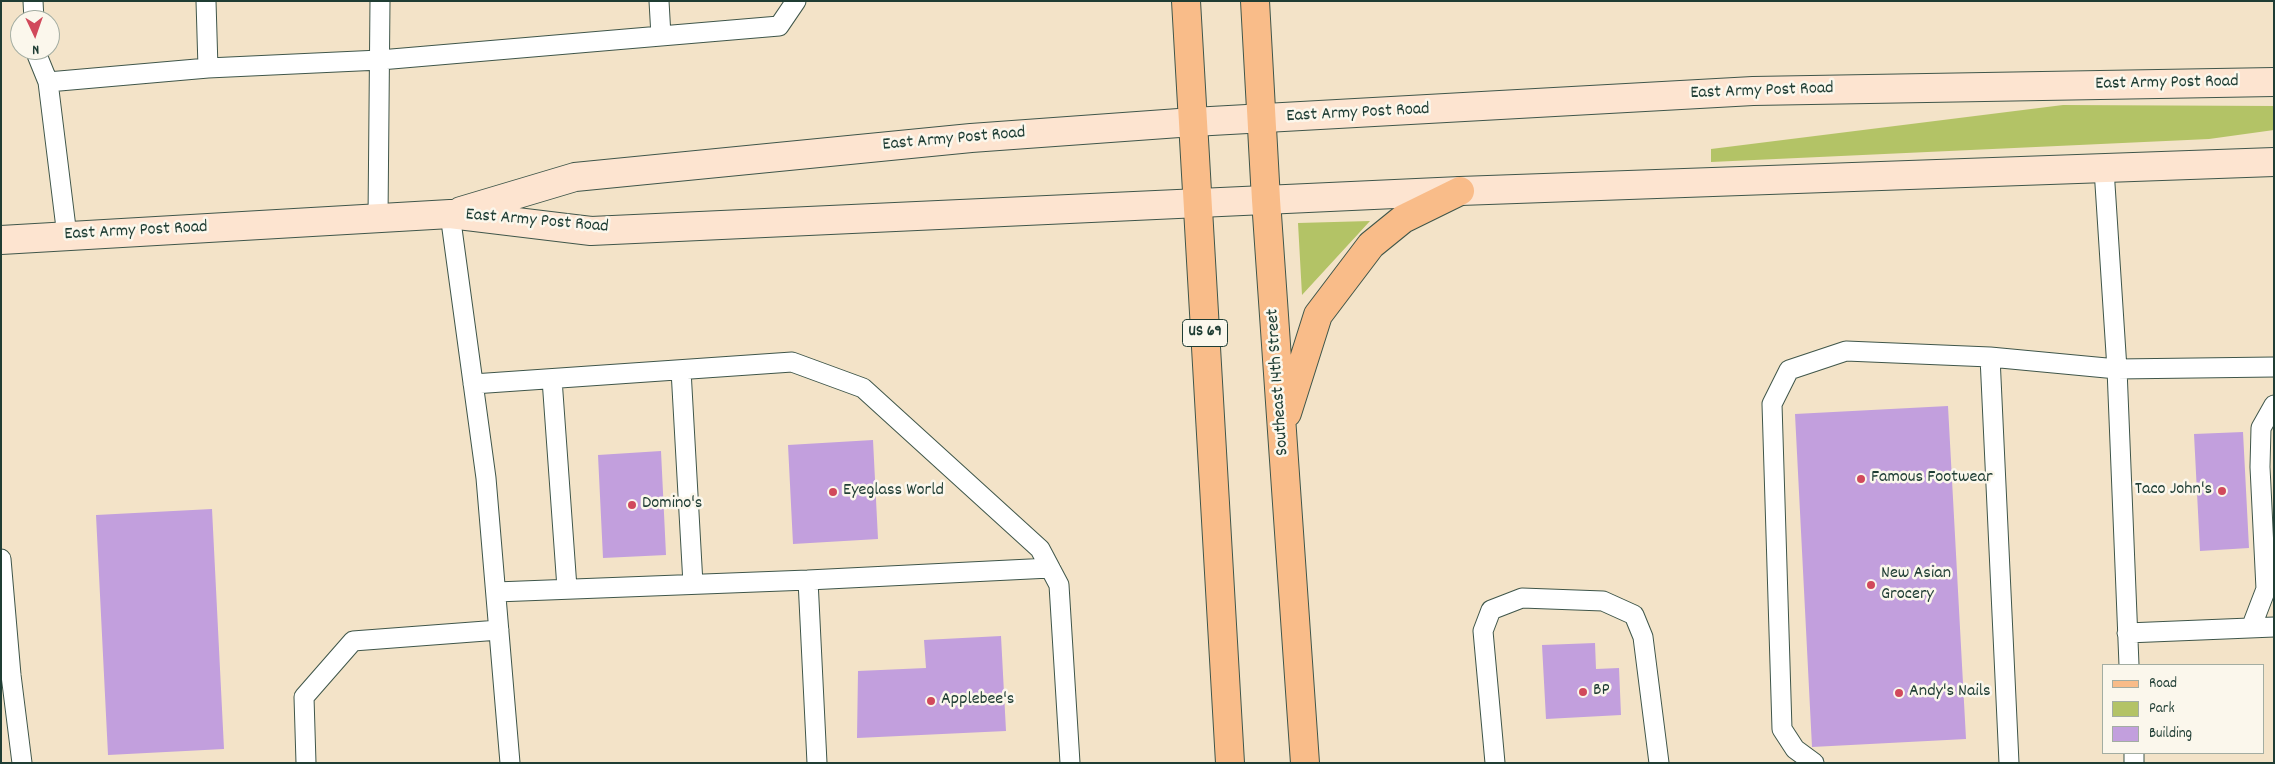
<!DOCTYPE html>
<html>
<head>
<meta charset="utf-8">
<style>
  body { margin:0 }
  #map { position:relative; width:2275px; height:764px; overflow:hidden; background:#f3e3c8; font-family:Dekko,sans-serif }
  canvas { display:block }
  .frame { position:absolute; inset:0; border:2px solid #1f3d34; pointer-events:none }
  .legend { position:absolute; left:2102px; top:664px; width:162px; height:90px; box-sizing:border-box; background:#fbf7ec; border:1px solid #a3ada2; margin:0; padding:6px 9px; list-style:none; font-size:15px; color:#1f3d34 }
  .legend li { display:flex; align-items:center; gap:10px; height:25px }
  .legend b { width:25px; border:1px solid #a3ada2 }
  .north { position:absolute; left:10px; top:10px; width:50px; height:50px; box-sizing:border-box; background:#fbf7ec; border:1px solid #a3ada2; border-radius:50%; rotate:177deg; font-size:14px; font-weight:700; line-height:20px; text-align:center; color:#1f3d34 }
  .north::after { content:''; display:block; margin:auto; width:18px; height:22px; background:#d1495b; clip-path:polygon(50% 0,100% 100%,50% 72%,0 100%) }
</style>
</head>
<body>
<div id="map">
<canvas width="2275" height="764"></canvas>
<div class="frame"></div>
<ul class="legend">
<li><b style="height:6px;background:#f9bc89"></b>Road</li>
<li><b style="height:14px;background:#b3c366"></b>Park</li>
<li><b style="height:14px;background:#c29fdd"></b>Building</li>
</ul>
<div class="north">N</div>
</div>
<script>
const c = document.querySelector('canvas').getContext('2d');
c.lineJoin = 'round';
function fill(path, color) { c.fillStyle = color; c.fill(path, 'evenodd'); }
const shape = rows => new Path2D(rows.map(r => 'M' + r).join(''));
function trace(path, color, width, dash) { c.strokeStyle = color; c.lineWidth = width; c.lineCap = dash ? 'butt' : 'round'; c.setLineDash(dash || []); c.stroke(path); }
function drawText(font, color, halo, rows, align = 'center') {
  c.font = font + ' Dekko,sans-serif'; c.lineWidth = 5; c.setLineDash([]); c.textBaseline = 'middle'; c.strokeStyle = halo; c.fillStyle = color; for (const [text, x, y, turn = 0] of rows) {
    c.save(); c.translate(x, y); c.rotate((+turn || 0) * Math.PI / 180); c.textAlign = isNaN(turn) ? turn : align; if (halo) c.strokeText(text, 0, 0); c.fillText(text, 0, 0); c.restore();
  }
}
fill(shape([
  [2063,105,2274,106,2274,130,2209,139,1711,162,1711,149],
  [1370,221,1302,295,1298,223]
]), '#b3c366');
fill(shape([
  [1948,406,1966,739,1812,747,1795,414],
  [2243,432,2249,548,2200,551,2194,434],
  [873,440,878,539,793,544,788,445],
  [661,451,666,555,603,558,598,455],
  [212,509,224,749,108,755,96,515],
  [1001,636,1006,731,857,738,858,671,926,668,924,640],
  [1595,643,1596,669,1619,668,1621,715,1546,719,1542,645]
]), '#c29fdd');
const service = shape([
  [33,1,34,20],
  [206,1,208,68],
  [661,36,779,26,796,1],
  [35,50,48,82],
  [2104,169,2117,369,2129,665],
  [450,214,486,478,510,763],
  [378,218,380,1],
  [67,236,48,82,208,68,380,60,661,36,659,1],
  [1990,357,2009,763],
  [681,370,693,584],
  [552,379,567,588],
  [473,384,792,362,863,388,1040,549,1059,585,1070,763],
  [1,559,11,675,22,763],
  [808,580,1050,568],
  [496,592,808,580,817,763],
  [2251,628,2266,589,2260,467,2261,428,2274,405],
  [2127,633,2274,627],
  [2134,753,2134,763],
  [306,763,304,697,353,641,499,630],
  [1495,763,1483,631,1491,610,1522,598,1603,601,1634,615,1643,637,1659,763],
  [1814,763,1795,749,1782,729,1772,404,1789,370,1846,351,1990,357,2117,369,2274,367]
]);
const secondary = shape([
  [461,211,575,177,971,138,1193,122,1753,91,2274,82],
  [1,240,450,214,591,231,1460,191,2274,162]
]);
const primary = shape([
  [1186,1,1230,763],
  [1255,1,1266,200,1305,763],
  [1287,413,1318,315,1371,245,1403,219,1460,191]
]);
trace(service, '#3f564a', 21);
trace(secondary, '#3f564a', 30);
trace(primary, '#3f564a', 30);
trace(service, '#fff', 19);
trace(secondary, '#fde4d0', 28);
trace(primary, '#f9bc89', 28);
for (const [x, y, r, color] of [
  [1861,479,5,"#d1495b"],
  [2222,491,5,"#d1495b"],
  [833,492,5,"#d1495b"],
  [632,505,5,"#d1495b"],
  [1871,585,5,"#d1495b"],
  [1583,692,5,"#d1495b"],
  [1899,693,5,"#d1495b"],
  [931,701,5,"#d1495b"]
]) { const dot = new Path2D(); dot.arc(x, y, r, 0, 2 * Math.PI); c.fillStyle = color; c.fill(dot); trace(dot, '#fbf7ec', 2); }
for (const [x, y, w] of [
  [1205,333,45]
]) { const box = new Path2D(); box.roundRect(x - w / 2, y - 13.5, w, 27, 4); c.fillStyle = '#fbf7ec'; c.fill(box); trace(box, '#1f3d34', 1); }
drawText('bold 16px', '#1f3d34', null, [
  ["US 69",1205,333]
]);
drawText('18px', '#1f3d34', '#fbf7ec', [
  ["East Army Post Road",2167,84,-1],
  ["East Army Post Road",1762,92,-2],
  ["East Army Post Road",1358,114,-3],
  ["East Army Post Road",954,140,-5],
  ["East Army Post Road",537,222,5],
  ["East Army Post Road",136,232,-3],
  ["Southeast 14th Street",1279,382,-94]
]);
drawText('18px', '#1f3d34', '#fbf7ec', [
  ["Famous Footwear",1871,479],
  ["Taco John's",2212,491,"right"],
  ["Eyeglass World",843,492],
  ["Domino's",642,505],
  ["New Asian",1881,575],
  ["Grocery",1881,596],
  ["BP",1593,692],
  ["Andy's Nails",1909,693],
  ["Applebee's",941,701]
], 'left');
</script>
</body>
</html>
